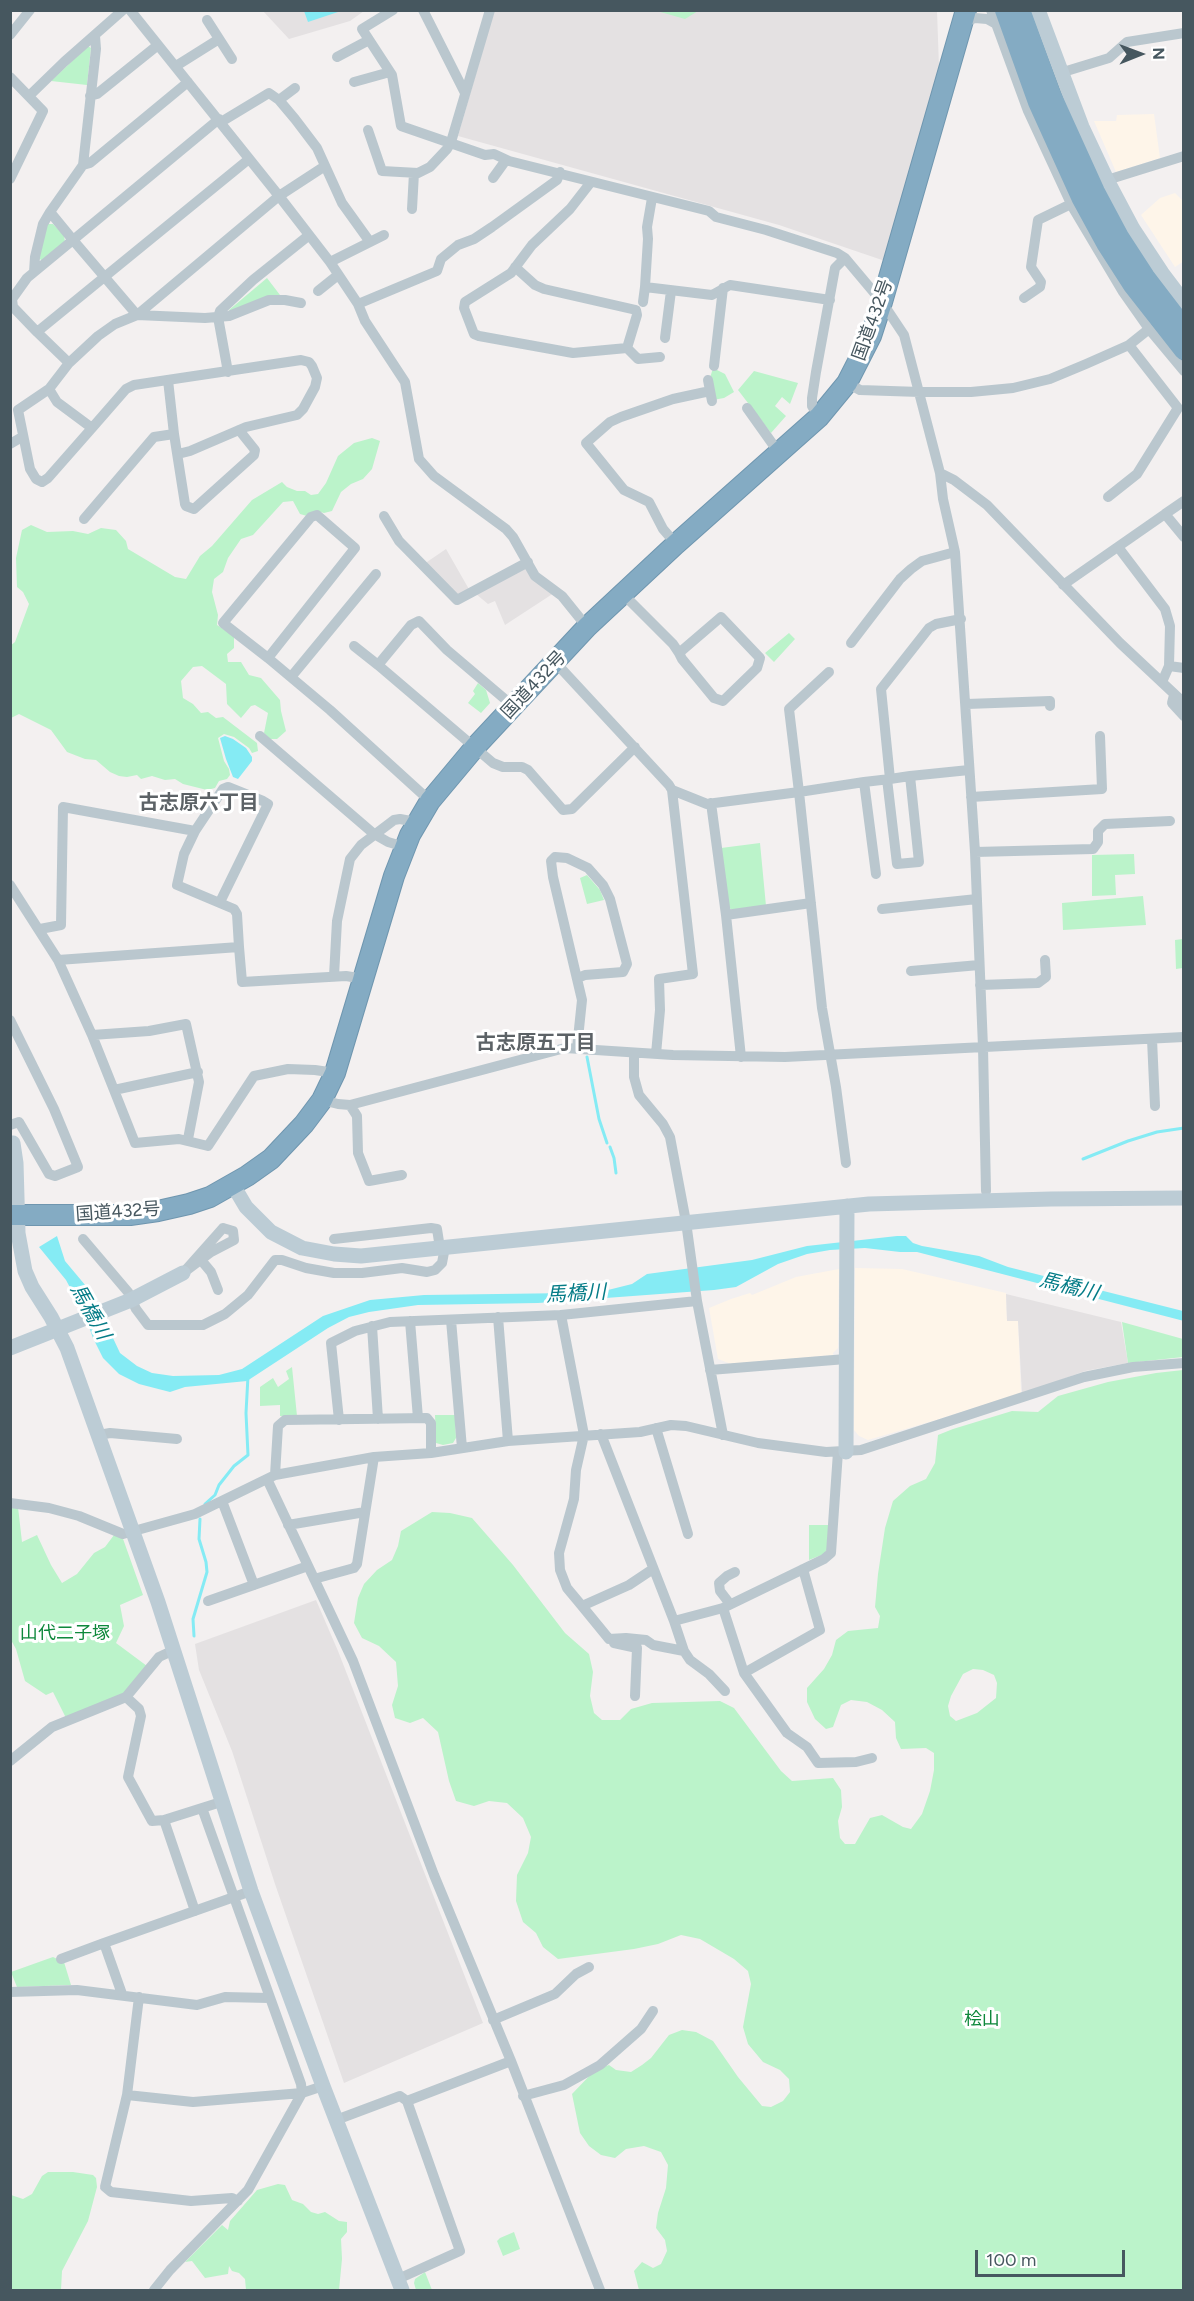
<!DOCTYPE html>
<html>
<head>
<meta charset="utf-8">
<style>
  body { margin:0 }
  #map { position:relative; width:1194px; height:2301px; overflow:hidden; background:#f3f0f0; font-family:Figtree,sans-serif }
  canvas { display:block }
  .frame { position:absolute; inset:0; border:12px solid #46575f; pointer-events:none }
  .north { position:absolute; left:1110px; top:24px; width:60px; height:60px; -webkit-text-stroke:4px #fff; paint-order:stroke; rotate:89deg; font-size:16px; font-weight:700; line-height:24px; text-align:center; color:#46575f }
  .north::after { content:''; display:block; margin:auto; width:21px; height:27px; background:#46575f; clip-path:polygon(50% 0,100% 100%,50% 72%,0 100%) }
  .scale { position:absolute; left:975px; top:2250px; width:150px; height:27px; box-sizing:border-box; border:3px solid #46575f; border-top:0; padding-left:8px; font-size:18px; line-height:21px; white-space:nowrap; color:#46575f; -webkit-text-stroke:4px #fff; paint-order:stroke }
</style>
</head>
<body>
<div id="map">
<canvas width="1194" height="2301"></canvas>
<div class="frame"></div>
<div class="north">N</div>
<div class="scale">100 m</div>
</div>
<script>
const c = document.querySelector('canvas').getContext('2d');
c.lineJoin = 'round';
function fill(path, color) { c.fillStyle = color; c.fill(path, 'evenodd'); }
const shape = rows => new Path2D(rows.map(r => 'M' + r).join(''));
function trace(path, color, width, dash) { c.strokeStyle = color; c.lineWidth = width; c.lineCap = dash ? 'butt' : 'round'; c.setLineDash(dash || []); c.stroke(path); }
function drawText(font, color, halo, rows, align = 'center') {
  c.font = font + ' Figtree,"Noto Sans JP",sans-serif'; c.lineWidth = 6; c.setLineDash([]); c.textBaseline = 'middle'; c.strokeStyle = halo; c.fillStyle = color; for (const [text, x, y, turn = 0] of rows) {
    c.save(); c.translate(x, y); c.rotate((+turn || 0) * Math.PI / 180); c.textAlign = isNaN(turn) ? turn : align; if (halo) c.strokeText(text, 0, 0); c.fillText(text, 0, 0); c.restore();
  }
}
fill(shape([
  [1154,114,1160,158,1116,172,1094,121,1116,121,1117,115],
  [1175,193,1183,201,1184,261,1175,267,1141,215,1160,198],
  [855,1268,902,1269,1006,1293,1007,1321,1018,1321,1021,1393,936,1420,868,1440,859,1436,854,1430],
  [839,1269,838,1348,833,1353,833,1355,731,1364,718,1359,709,1308,731,1299,750,1293,752,1295,796,1277]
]), '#fef5e9');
fill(shape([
  [263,11,364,11,350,21,289,39],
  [494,11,937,11,939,67,927,121,885,261,779,225,458,136],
  [446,549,470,591,456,595,424,564],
  [525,566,554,593,505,625,495,601,488,604,476,594],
  [1006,1294,1121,1322,1128,1363,1085,1371,1022,1394,1018,1321,1007,1321],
  [316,1600,338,1651,483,2023,344,2083,275,1884,232,1751,199,1670,195,1644]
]), '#e4e1e2');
fill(shape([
  [657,11,698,10,698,11,685,19],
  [88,46,91,48,87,85,51,81],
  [47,224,53,224,64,235,65,242,43,261,38,258],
  [267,278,280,295,231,313,229,310],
  [713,368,725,374,734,392,724,398,713,400,710,378],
  [754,371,798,383,790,404,782,397,775,406,786,416,771,433,738,390],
  [372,438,380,441,372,469,363,479,351,484,341,492,332,511,324,513,317,511,307,516,300,514,293,501,283,502,253,535,241,539,228,558,223,572,214,579,212,592,218,615,217,625,234,636,234,648,227,654,228,662,241,662,249,675,261,678,280,700,281,711,286,731,277,739,270,739,264,733,268,713,255,705,251,706,241,718,227,704,226,684,202,666,193,667,181,681,183,698,193,704,201,713,208,712,216,718,223,717,257,743,258,751,252,753,249,748,234,737,224,734,218,738,224,761,229,769,230,775,227,779,219,781,215,788,207,790,183,784,175,779,165,780,152,776,141,779,137,775,127,777,119,776,110,772,96,760,85,759,67,752,51,730,19,714,11,718,10,646,15,642,29,604,23,592,17,587,16,558,22,530,31,525,47,532,73,531,88,534,101,528,116,530,126,541,128,549,175,577,186,579,200,556,212,546,252,500,282,482,287,487,297,491,305,491,311,495,318,494,326,483,338,456,354,443],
  [789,633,795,639,774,662,765,653],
  [478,683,486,690,490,703,481,713,468,703,475,694,473,691],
  [760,843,766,906,733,910,729,908,721,848],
  [1134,854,1135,874,1115,875,1116,895,1092,896,1092,855],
  [587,875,600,890,604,900,587,904,580,878],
  [1143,896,1146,925,1063,930,1062,903],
  [1183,939,1183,968,1176,969,1175,940],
  [1122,1322,1183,1339,1183,1357,1128,1363],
  [292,1367,297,1416,280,1416,280,1405,260,1406,260,1387,273,1378,278,1387,289,1379,286,1371],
  [1183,1370,1183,2290,639,2290,634,2271,642,2262,653,2268,661,2264,667,2251,665,2240,656,2228,658,2213,666,2188,668,2165,661,2152,644,2146,626,2149,615,2158,601,2155,589,2146,580,2133,572,2094,595,2070,609,2065,616,2070,631,2072,642,2065,651,2058,669,2035,682,2030,696,2032,713,2041,738,2077,762,2106,771,2107,783,2101,790,2092,789,2079,780,2070,763,2062,748,2044,743,2027,751,1984,748,1971,734,1959,700,1939,681,1935,658,1944,634,1949,558,1959,543,1947,536,1933,523,1922,516,1901,517,1875,528,1853,531,1837,523,1818,507,1803,489,1801,474,1806,456,1801,449,1781,438,1732,423,1718,410,1723,395,1718,392,1705,398,1686,396,1662,379,1646,362,1638,354,1623,358,1598,364,1584,377,1570,392,1560,398,1546,401,1531,432,1512,450,1513,472,1518,513,1565,565,1633,589,1654,593,1672,590,1696,594,1713,602,1720,620,1720,631,1709,652,1703,720,1701,734,1708,781,1771,792,1781,833,1778,841,1790,842,1807,838,1821,840,1838,845,1844,855,1844,870,1818,882,1815,903,1827,911,1829,922,1814,930,1791,934,1770,934,1753,926,1748,901,1749,896,1738,895,1722,882,1710,867,1702,851,1700,841,1705,833,1727,826,1729,815,1719,807,1702,807,1688,824,1669,832,1655,836,1640,848,1631,878,1628,880,1616,875,1607,878,1574,885,1528,893,1501,910,1486,926,1479,935,1463,938,1435,953,1429,1012,1411,1038,1412,1058,1396,1108,1382,1156,1373],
  [973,1669,983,1670,994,1675,997,1683,996,1698,977,1713,956,1721,950,1716,948,1706,951,1696,963,1674],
  [435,1415,455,1415,456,1438,453,1443,443,1445,436,1443],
  [10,1506,18,1507,22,1542,37,1535,51,1565,62,1583,77,1574,94,1553,105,1547,114,1535,122,1536,143,1595,120,1605,124,1626,116,1643,147,1666,123,1696,66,1718,53,1692,46,1695,25,1681,16,1649,11,1640],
  [809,1525,832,1525,829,1547,824,1554,809,1560],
  [53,1957,64,1962,71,1985,17,1987,11,1972],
  [48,2172,73,2172,93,2175,96,2178,97,2187,88,2221,62,2271,61,2290,11,2290,11,2195,23,2199,32,2194,42,2176],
  [278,2184,285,2185,292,2200,303,2204,311,2212,318,2214,325,2212,339,2221,347,2222,347,2232,341,2239,342,2259,339,2290,246,2290,245,2279,239,2273,232,2271,229,2266,228,2274,205,2278,192,2261,185,2262,222,2225,228,2230,230,2221,257,2190],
  [514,2232,520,2249,503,2256,497,2241,500,2238],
  [425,2272,432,2290,416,2290,414,2283,415,2279]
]), '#bbf3ca');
fill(shape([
  [344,10,308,22,304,11,304,10],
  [225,736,233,739,246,748,252,757,252,761,238,779,233,777,226,759,220,738],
  [57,1236,65,1261,96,1298,83,1312,66,1280,39,1247],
  [897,1236,906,1236,913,1243,922,1246,979,1256,1008,1267,1183,1311,1184,1321,917,1252,900,1252,865,1248,830,1250,807,1254,778,1264,736,1287,714,1290,538,1303,418,1305,369,1312,349,1317,328,1328,247,1381,185,1387,170,1392,139,1384,119,1374,103,1358,93,1338,84,1313,106,1317,106,1323,120,1353,137,1366,152,1373,173,1376,219,1375,242,1369,323,1316,370,1300,424,1295,571,1293,604,1291,632,1284,647,1274,752,1260,807,1246]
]), '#85ebf4');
fill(shape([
  [98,1296,107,1319,86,1327,77,1305]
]), '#f3f0f0');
trace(shape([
  [587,1057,599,1119,607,1143],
  [610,1147,614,1158,616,1173],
  [1083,1159,1128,1141,1157,1132,1184,1128],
  [205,1504,215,1495,219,1485,234,1466,248,1455,246,1413,248,1376],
  [194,1636,193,1619,207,1572,206,1562,199,1539,200,1519]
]), '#85ebf4', 3);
const highway = shape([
  [1005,10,1038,102,1082,199,1106,243,1133,285,1184,350],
  [1020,10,1051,95,1095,192,1119,237,1145,277,1184,328],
  [10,1215,130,1215,158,1211,189,1204,210,1197,247,1176,271,1159,304,1124,322,1100,335,1073,394,876,410,835,430,801,476,746,587,627,676,544,819,417,847,383,871,336,882,302,966,10]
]);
trace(highway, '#6f96af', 22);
trace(shape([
  [130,10,279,196,330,262,358,304,365,321,405,382,419,459,434,476,506,529,513,537,535,576,562,596,587,627],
  [393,10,362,29,392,75,401,126,485,155,494,154,509,161,709,211,716,217,766,230,837,253,845,258,882,302,904,335,940,473,943,499,955,552,975,852,983,1047,986,1191],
  [423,10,465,93],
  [991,10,1028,111,1073,208,1123,292,1149,329,1184,371],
  [207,20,232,59],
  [963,23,975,18,987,19,996,24],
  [10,35,30,10],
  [337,57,369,40],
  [176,66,219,39],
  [1060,73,1109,58,1127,42,1184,33],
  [10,77,43,111,10,179],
  [354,82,390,72],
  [29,96,64,62,123,10],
  [90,96,97,94,158,45],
  [279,100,295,88],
  [221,122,269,93,279,100,295,119,317,148,342,203,370,242,330,262],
  [368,130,382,171,418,173,430,167,447,149,451,142,490,10],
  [83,165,90,163,188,82],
  [493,178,506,160],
  [1107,180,1184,156],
  [591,182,570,209,532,245,511,273,465,302,464,308,474,334,479,336,573,353,627,348],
  [652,198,647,227,648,239,645,287,712,295,730,285,830,300],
  [412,209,414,173],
  [50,212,83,165,96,49,95,36],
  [370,242,384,235],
  [515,267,535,285,544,289,636,310,637,315,627,348],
  [34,272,35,257,43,224,50,212,73,240,219,119],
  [318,291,338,275],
  [1024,298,1040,287,1041,282,1031,267,1038,220,1071,204],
  [643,302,645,287],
  [358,304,437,271,441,259,458,245,474,239,492,227,557,180,560,172],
  [37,332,13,307,12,299,27,278,73,240,137,315,205,318,229,316,269,300,285,300,301,303],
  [665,338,671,291],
  [627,348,638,359,660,357],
  [69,363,37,332,249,159],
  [714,366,723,288],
  [228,372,218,317,220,311,253,280,308,236],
  [708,380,712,401],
  [847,383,860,390,920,392,971,392,1013,388,1050,379,1086,364,1129,345,1149,329],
  [49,389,57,402,92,428,48,478,42,482,36,479,30,469,18,410,49,389,69,363,98,336,115,324,137,315,279,196,325,166],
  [747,408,779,453],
  [819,417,812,406,812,398,816,372,835,268,845,258],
  [92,428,126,389,134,385,301,360,309,362,312,366,317,378,315,387,303,409,297,415,246,427,190,451,178,454],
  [174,434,185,504,186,506,194,509,254,455,255,450,239,430],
  [10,444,22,437],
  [940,473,954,480,987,505,1120,643,1184,703],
  [1108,497,1137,474,1178,408,1129,345],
  [1184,501,1165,514,1184,537],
  [384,516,399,541,457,600,528,562],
  [84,519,154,437,174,434,168,380],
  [676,544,663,529,649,502,624,490,586,443,610,422,621,417,673,399,710,391],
  [1118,547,1165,609,1170,626,1169,666],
  [1063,585,1165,514],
  [623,594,673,644,679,653,682,659,714,698,723,701,757,668,760,658,721,617,679,653],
  [851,643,900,579,911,569,922,561,955,552],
  [354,646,378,665,411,625,419,621,447,650,513,706],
  [268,658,223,623,311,517,317,515,355,548,268,658,330,710,430,801],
  [555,662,669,785,672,790,693,974,659,979,660,1010,656,1054],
  [378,665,493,763,503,767,522,767,528,770,563,810,572,809,635,747],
  [291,677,376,574],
  [1162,682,1169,666,1184,668],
  [1174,695,1172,703,1184,716],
  [967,704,1050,701,1050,706],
  [260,736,374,834,388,842,405,847],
  [910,776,890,779,881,689,929,628,936,624,961,619],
  [887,779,897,864,919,862,910,776,969,770],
  [672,790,707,804,799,792,789,709,829,672],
  [971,797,1102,789,1100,736],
  [711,803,726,915,811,903],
  [195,831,184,854,177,885,234,909,237,914,239,947],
  [975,852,1093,849,1098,842,1098,831,1105,824,1170,821],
  [876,874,864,782,890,779],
  [10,885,58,960,92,1035,149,1031,186,1024,199,1082,188,1139],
  [882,909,977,899],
  [726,915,741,1057],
  [40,929,61,925,63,807,195,831,223,789,228,787,263,801,268,804,220,902],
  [58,960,239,947,242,982,346,976,364,979],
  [911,971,979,965],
  [334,976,337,921,350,859,361,845,394,820,400,819,416,822],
  [980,985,1038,983,1046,977,1045,960],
  [10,1020,54,1109,78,1167,55,1176,49,1174,19,1122,10,1125],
  [92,1035,114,1090,198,1072],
  [1152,1039,1155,1106],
  [577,1048,582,1000,553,877,551,861,555,857,567,858,588,868,603,885,610,899,627,964,623,972,585,975,578,978],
  [634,1054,634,1077,639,1095,663,1124,670,1137,686,1222,697,1301,723,1435],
  [114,1090,135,1143,179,1139,208,1146,254,1076,288,1069,315,1070,335,1073],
  [322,1100,338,1104,350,1105,565,1048,673,1055,785,1057,1184,1037],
  [350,1105,357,1116,358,1153,369,1181,402,1175],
  [846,1163,836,1087,822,1008,799,792,864,782],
  [223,1228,233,1231,234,1240,211,1252,183,1273,223,1228],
  [83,1239,128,1292,136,1309,148,1325,203,1325,225,1314,248,1295,275,1260,282,1260,306,1268,334,1273,362,1273,402,1268,427,1272,435,1270,442,1263,445,1247],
  [334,1239,431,1228,437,1229,440,1248],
  [201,1260,211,1272,218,1290],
  [498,1317,508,1441],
  [451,1320,462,1448],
  [410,1321,418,1418],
  [372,1326,378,1419],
  [710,1370,846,1359],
  [339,1420,331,1343,355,1331,390,1322,561,1315],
  [656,1428,688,1534],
  [601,1434,674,1621,723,1608,824,1559,831,1553,838,1452],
  [99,1435,110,1433,177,1439],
  [275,1475,278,1426,285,1420,427,1418,431,1423,431,1453],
  [267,1479,353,1661,434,1875,511,2061,600,2290],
  [222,1501,254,1585],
  [10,1503,49,1508,79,1516,123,1534,195,1514,275,1475,374,1457,431,1453,508,1441,640,1432,671,1425,686,1426,758,1443,826,1452,861,1450,1084,1377,1133,1367,1184,1363],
  [288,1525,365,1512],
  [653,1569,629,1585,582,1606,567,1588,560,1570,559,1553,574,1499,576,1470,584,1435,561,1315,697,1301],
  [314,1579,354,1568,357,1564,374,1457],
  [208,1601,308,1566],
  [730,1604,720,1591,719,1583,727,1576,735,1572],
  [582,1606,609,1639,626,1638,646,1640,653,1645,684,1651,674,1621],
  [723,1608,744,1673,820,1630,803,1569],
  [614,1643,637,1648,635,1696],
  [684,1651,690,1660,709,1674,725,1691],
  [744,1673,787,1733,807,1747,818,1763,856,1762,872,1758],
  [126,1697,139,1709,141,1716,128,1777,152,1821,164,1820],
  [10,1761,52,1727,126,1697,159,1657,174,1650],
  [195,1911,164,1820,202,1808],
  [61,1959,104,1943],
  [10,1992,77,1990,197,2005,225,1997,269,1998],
  [122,1994,104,1943,251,1891],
  [139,1997,127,2095,105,2187,111,2192,191,2201,232,2198,238,2201],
  [493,2020,555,1994,576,1974,589,1967],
  [127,2095,193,2102,302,2093,323,2086],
  [523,2096,564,2085,600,2065,641,2029,653,2011],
  [407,2101,511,2061],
  [336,2120,400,2096,407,2101,460,2251,398,2279],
  [154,2290,170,2270,248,2190,302,2093,301,2084,202,1808,221,1802]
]), '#bac7ce', 10);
trace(shape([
  [1038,10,1082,127,1107,180,1133,229,1162,273,1184,302],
  [13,1143,16,1163,18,1233,25,1271,32,1287,51,1317,67,1348,158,1602,251,1891,323,2086,402,2290],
  [233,1185,246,1207,271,1232,302,1248,334,1254,361,1256,869,1204,1051,1199,1184,1198],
  [10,1348,131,1300,183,1273],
  [846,1452,847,1206]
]), '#bcccd5', 15);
trace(highway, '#84abc3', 20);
drawText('18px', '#46575f', '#fff', [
  ["国道432号",873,320,-70],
  ["国道432号",534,685,-47],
  ["国道432号",118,1212,-4]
]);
drawText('18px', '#0f883c', '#fff', [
  ["山代二子塚",65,1634],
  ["桧山",982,2020]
]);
drawText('bold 20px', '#5c6266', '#fff', [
  ["古志原六丁目",199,803],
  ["古志原五丁目",536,1043]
]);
drawText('italic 20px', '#057c87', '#fff', [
  ["馬橋川",1069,1287,14],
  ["馬橋川",576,1294,-3],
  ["馬橋川",90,1312,61]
]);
</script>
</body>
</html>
